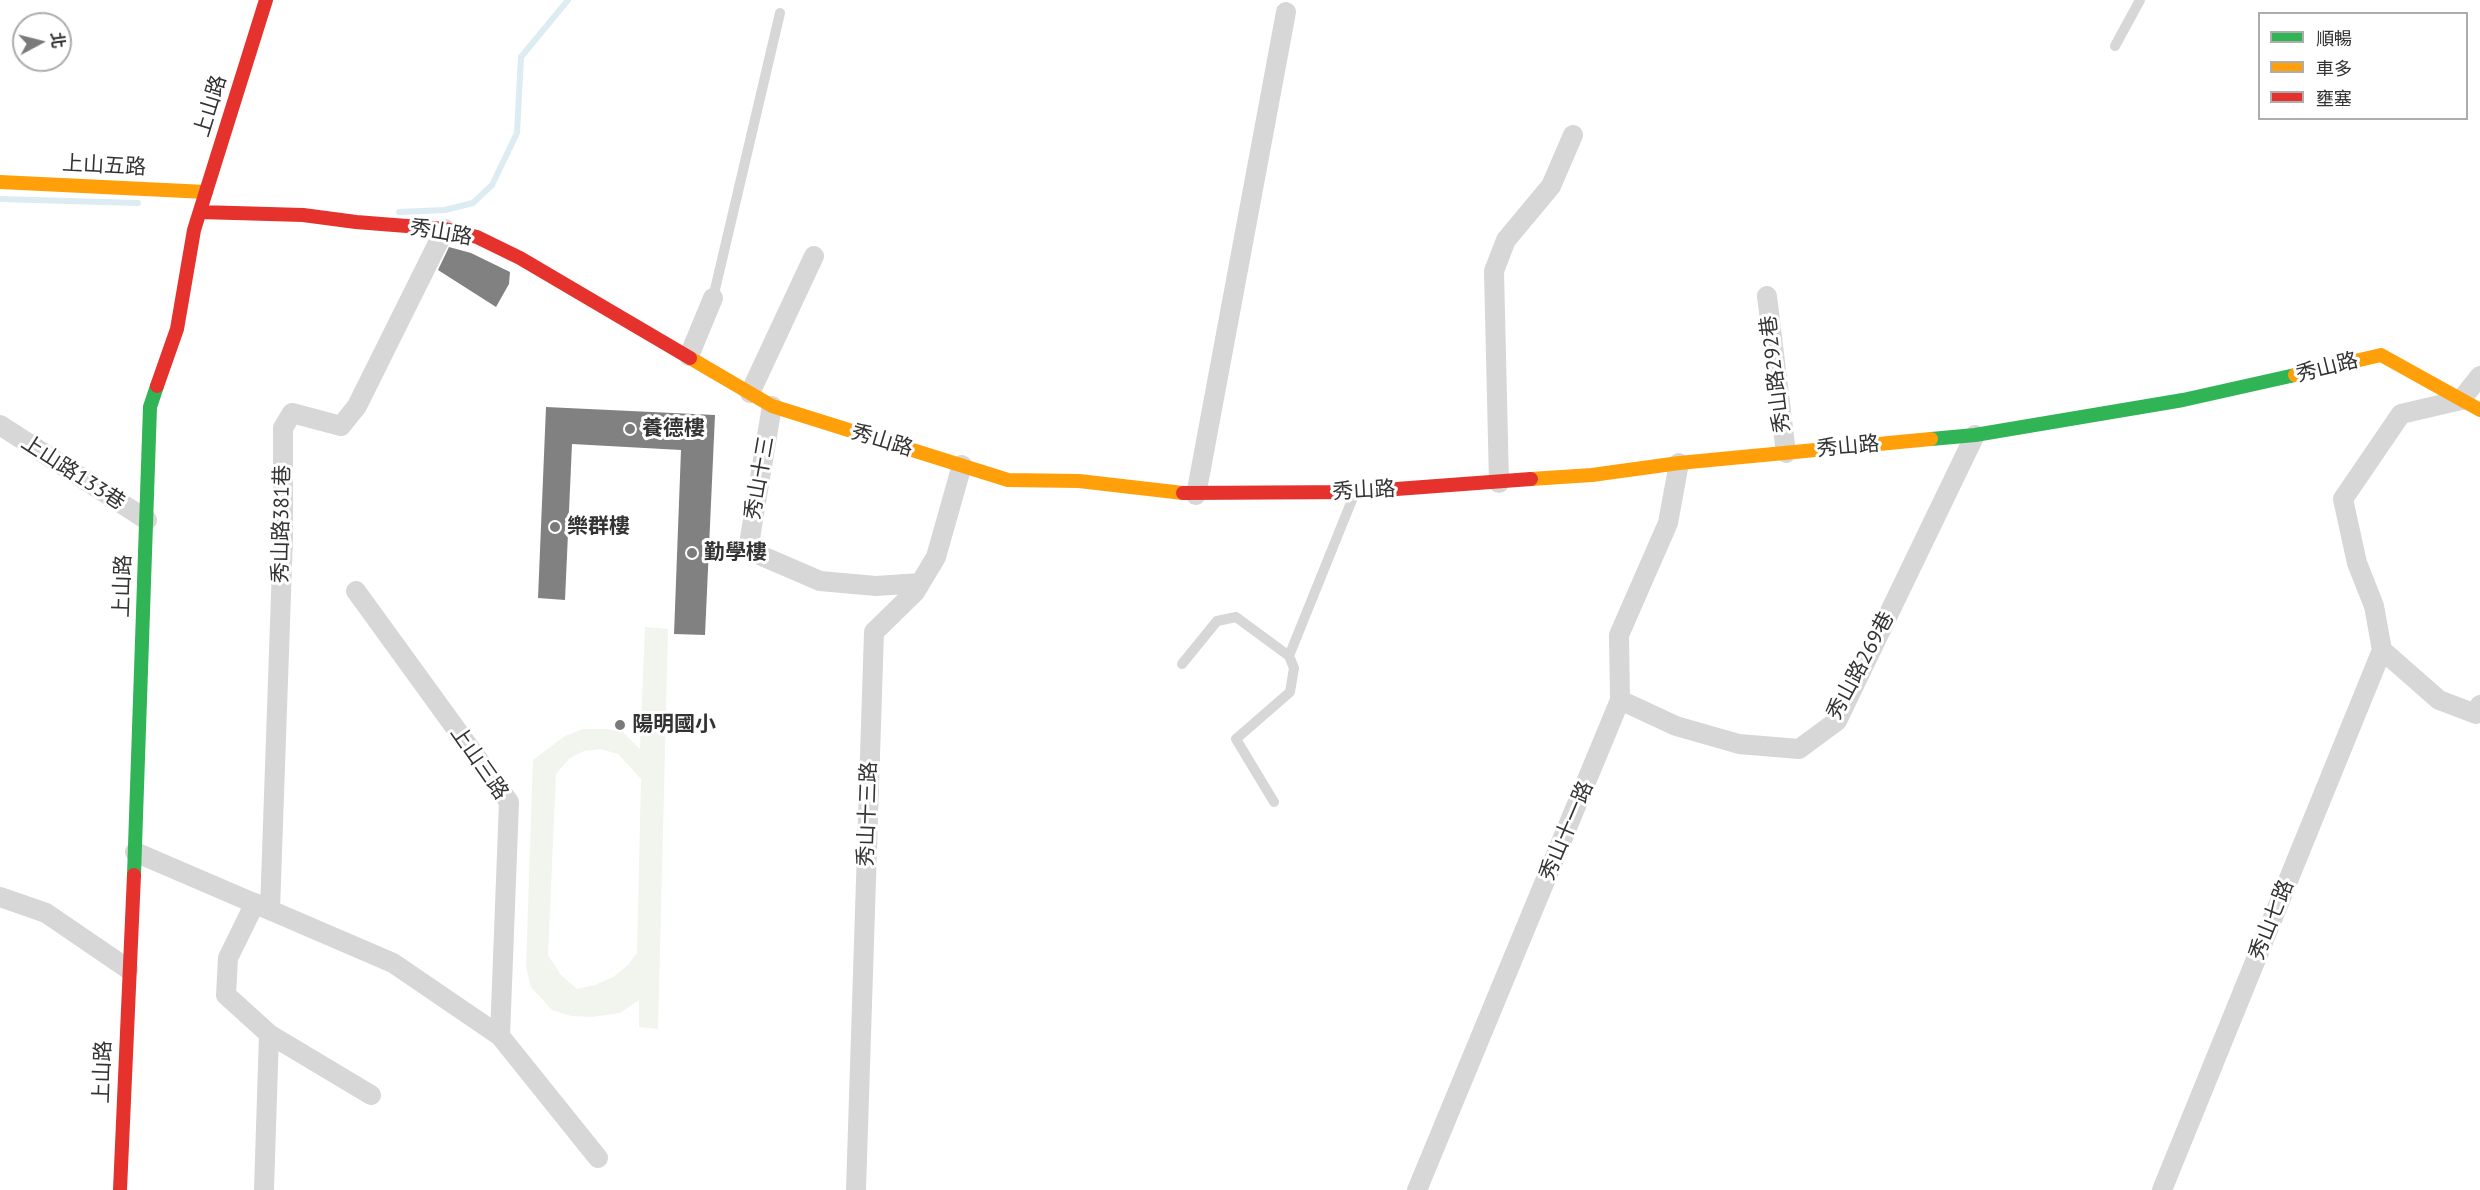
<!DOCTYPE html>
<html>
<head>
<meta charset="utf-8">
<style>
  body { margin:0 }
  #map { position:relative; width:2480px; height:1190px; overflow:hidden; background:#fff; font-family:"PT Sans","Noto Sans TC",sans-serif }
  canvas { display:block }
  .legend { position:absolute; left:2258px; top:12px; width:210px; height:108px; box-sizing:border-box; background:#fff; border:2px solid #adadad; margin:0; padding:8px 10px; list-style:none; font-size:18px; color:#333 }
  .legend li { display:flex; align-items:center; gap:12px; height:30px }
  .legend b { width:30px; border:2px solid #adadad }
  .north { position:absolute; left:12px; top:12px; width:60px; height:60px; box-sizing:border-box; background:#fff; border:2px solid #adadad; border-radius:50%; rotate:83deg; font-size:16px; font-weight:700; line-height:24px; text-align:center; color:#333 }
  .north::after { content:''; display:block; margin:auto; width:21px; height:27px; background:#7a7a7a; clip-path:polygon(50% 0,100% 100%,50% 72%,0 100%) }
</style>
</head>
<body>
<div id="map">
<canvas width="2480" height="1190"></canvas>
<ul class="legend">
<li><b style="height:8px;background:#30b455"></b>順暢</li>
<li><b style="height:8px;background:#ff9f0a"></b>車多</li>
<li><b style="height:8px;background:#e5322d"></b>壅塞</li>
</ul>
<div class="north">北</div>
</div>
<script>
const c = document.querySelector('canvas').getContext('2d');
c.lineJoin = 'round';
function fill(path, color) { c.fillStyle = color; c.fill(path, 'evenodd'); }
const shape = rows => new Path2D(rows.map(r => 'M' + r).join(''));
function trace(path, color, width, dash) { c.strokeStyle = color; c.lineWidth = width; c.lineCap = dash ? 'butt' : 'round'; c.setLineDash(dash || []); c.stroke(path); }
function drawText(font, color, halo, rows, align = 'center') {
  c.font = font + ' "PT Sans","Noto Sans TC",sans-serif'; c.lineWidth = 6; c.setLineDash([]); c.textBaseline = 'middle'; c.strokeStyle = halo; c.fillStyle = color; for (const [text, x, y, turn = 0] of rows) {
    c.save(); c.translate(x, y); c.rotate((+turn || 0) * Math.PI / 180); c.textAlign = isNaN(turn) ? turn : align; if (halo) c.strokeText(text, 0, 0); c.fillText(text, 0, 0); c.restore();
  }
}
fill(shape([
  [645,627,668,629,658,1029,639,1027,639,1000,620,1013,592,1017,571,1016,552,1010,531,987,526,967,533,760,565,736,583,729,606,729,623,732,640,749],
  [600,749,618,754,641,779,637,953,628,965,613,977,595,985,577,989,561,975,548,955,556,774,570,758,584,751]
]), '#f1f5ed');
trace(shape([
  [0,199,138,203],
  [399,212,445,210,473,203,492,185,517,133,521,57,568,0]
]), '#ddebf3', 6);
fill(shape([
  [449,247,471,253,510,272,509,284,496,307,438,270],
  [546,407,715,415,705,635,674,634,681,450,572,444,565,600,538,598]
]), '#818181');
trace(shape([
  [2115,46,2140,0],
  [713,298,780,13],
  [1182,664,1217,621,1236,617,1289,656],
  [1274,802,1236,739,1290,692,1294,668,1289,656,1354,495]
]), '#d7d7d7', 10);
trace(shape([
  [1767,296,1786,453],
  [689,356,713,298],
  [750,393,814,256],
  [772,406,748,550,820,581,876,586,920,583],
  [0,425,147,520],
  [1499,483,1494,271,1506,240,1551,186,1573,135],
  [1196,495,1286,12],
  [356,591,509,802,500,1036],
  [2382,650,2374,606,2357,563,2343,499,2401,414,2461,400,2480,376],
  [1620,700,1676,726,1739,744,1799,749,1837,721,1975,435],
  [135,852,393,963,500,1036,598,1158],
  [0,897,46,913,128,969],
  [255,903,228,958,226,995,269,1034,264,1190],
  [270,910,283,537,283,428,292,413,341,426,357,406,445,229],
  [269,1034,371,1095],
  [856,1190,874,632,915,592,936,557,962,465],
  [1417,1190,1620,700,1619,635,1668,523,1679,463],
  [2162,1190,2382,650,2439,700,2476,714,2480,705]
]), '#d7d7d7', 20);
trace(shape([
  [1931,439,1975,435,2183,400,2295,375],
  [134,875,150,407,157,386]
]), '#30b455', 14);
trace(shape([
  [0,182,206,192],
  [690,358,772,406,1008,480,1079,481,1183,493],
  [2295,375,2381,355,2480,410],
  [1531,479,1592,475,1679,463,1931,439]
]), '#ff9f0a', 14);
trace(shape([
  [200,212,303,215,356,222,445,229,477,237,520,258,690,358],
  [157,386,177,329,194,230,266,0],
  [1183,493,1356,492,1531,479],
  [120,1190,134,875]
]), '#e5322d', 14);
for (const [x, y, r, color] of [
  [630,429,6,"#7a7a7a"],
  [555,527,6,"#7a7a7a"],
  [692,553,6,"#7a7a7a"],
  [620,725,6,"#7a7a7a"]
]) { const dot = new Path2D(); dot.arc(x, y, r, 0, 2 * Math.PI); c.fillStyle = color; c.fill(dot); trace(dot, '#fff', 2); }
drawText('21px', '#333', '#fff', [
  ["上山路",211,106,-73],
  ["上山五路",104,166,3],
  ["秀山路",441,233,10],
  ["秀山路",2327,368,-14],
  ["秀山路292巷",1776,374,-97],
  ["秀山路",882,441,17],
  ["秀山路",1848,447,-5],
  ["上山路133巷",73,473,33],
  ["秀山十三",760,478,-80],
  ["秀山路",1364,491,-3],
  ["秀山路381巷",282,524,-89],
  ["上山路",123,586,-88],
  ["秀山路269巷",1861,666,-62],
  ["上山三路",479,763,55],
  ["秀山十三路",868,814,-88],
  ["秀山十一路",1567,831,-67],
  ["秀山七路",2272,920,-68],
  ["上山路",103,1072,-88]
]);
drawText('bold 21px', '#333', '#fff', [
  ["養德樓",642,429],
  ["樂群樓",567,527],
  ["勤學樓",704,553],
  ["陽明國小",632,725]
], 'left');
</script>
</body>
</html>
